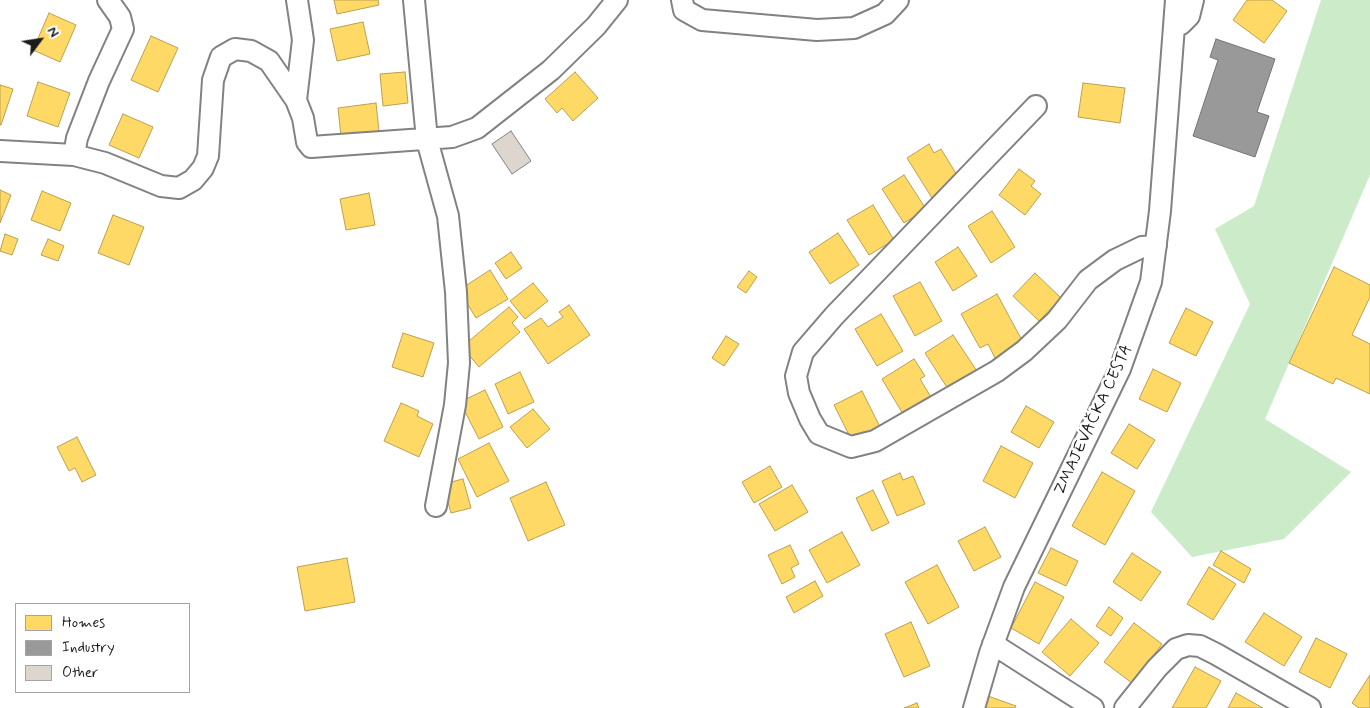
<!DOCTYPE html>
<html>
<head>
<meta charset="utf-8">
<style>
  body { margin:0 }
  #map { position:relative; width:1370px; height:708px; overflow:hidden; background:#fff; font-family:Mynerve,sans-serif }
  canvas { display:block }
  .legend { position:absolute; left:15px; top:603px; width:175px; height:90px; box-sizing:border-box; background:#fff; border:1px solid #a4a4a4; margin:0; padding:6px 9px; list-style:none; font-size:15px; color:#1c1c1c }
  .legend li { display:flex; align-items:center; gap:10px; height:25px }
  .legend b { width:25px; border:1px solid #a4a4a4 }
  .north { position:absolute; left:15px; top:15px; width:50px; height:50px; -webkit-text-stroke:4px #fff; paint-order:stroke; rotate:59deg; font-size:14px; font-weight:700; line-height:20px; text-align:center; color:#1c1c1c }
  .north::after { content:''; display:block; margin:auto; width:18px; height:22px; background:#1c1c1c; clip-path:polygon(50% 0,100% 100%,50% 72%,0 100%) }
</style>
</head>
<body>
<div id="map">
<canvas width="1370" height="708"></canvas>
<ul class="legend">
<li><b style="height:14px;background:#ffd966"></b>Homes</li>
<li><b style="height:14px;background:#999"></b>Industry</li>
<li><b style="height:14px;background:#dcd6ce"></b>Other</li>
</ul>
<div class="north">N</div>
</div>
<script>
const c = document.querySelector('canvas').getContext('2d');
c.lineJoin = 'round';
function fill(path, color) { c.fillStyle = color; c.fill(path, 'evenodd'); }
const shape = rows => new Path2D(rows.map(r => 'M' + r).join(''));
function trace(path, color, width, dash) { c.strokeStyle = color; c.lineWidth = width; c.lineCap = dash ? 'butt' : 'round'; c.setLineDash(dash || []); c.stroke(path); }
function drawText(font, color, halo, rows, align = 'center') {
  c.font = font + ' Mynerve,sans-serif'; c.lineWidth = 5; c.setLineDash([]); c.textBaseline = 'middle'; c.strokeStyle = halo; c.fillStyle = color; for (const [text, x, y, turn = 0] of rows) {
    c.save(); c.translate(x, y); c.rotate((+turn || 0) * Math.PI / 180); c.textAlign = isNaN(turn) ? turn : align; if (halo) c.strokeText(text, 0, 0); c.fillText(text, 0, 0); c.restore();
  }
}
fill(shape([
  [1321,0,1370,0,1370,175,1265,419,1351,472,1284,539,1192,557,1151,512,1250,304,1215,229,1254,206]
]), '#ccebc9');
const homes = shape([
  [334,0,378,0,379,5,337,14,334,0],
  [1247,0,1272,0,1287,11,1264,43,1233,20,1247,0],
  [49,13,76,25,60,62,33,50,49,13],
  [363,22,370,54,337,61,330,29,363,22],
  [151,36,178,48,158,92,131,80,151,36],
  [405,72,408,103,383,106,380,74,405,72],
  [575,72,598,98,573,121,562,108,557,113,545,99,575,72],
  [38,82,70,93,58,127,27,116,38,82],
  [1083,83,1125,88,1120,123,1078,117,1083,83],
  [0,85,13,89,1,125,0,125,0,85],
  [376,103,379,131,341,136,338,108,376,103],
  [123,114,153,127,139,158,109,145,123,114],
  [929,144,934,153,941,149,960,180,932,198,907,158,929,144],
  [1019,169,1035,181,1031,186,1041,194,1025,215,999,195,1019,169],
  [904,175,926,209,904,223,882,189,904,175],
  [0,190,11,195,0,223,0,190],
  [42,191,71,203,60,231,31,220,42,191],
  [369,193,375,225,346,230,340,199,369,193],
  [873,205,894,240,869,255,847,220,873,205],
  [992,211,1015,247,991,263,968,226,992,211],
  [113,215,144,227,129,265,98,253,113,215],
  [838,233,859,265,830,284,809,252,838,233],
  [5,234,18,239,12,255,0,251,5,234],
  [48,239,64,246,58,261,41,255,48,239],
  [958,247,977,276,953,291,935,262,958,247],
  [511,252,522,268,506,279,495,263,511,252],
  [1334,267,1370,285,1370,297,1352,335,1370,344,1370,394,1336,378,1333,384,1289,363,1334,267],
  [490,270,508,299,476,318,459,290,490,270],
  [749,271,757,277,746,293,737,287,749,271],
  [1035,273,1061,298,1039,321,1013,296,1035,273],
  [920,282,942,321,915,336,893,296,920,282],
  [533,283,548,301,525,319,510,301,533,283],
  [997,294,1024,344,996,360,988,344,980,348,961,314,997,294],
  [569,305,590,335,548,364,524,329,541,318,548,327,563,317,559,312,569,305],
  [509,307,518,317,512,323,520,332,479,367,462,347,509,307],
  [1186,308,1213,322,1196,356,1169,343,1186,308],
  [881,314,903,351,877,366,855,329,881,314],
  [403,333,434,343,423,377,392,367,403,333],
  [953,335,977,371,948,389,925,353,953,335],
  [726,336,739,344,724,366,712,358,726,336],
  [914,359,925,376,920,379,934,402,906,419,882,379,914,359],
  [1153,369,1181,383,1167,412,1139,399,1153,369],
  [520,372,534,402,508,414,495,384,520,372],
  [485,390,503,427,479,439,460,402,485,390],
  [862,391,881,429,853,443,834,405,862,391],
  [401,403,419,411,417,416,433,424,419,457,384,441,401,403],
  [1026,406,1054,422,1039,448,1011,432,1026,406],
  [533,409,550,429,527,448,510,427,533,409],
  [1129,424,1155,440,1137,469,1111,453,1129,424],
  [77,437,96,475,82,482,75,468,69,471,57,447,77,437],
  [489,443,509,481,477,497,458,459,489,443],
  [1001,446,1033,463,1015,498,983,481,1001,446],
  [770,466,782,487,754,503,742,482,770,466],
  [1102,472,1135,491,1105,545,1072,526,1102,472],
  [900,473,903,480,913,476,925,504,897,516,882,481,900,473],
  [463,479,471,508,451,513,443,484,463,479],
  [546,482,565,525,528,541,510,498,546,482],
  [792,485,808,512,775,531,759,504,792,485],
  [873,490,889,523,872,531,856,498,873,490],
  [985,527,1001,557,974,571,958,541,985,527],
  [842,532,860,565,827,583,809,550,842,532],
  [790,545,799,564,791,568,795,577,782,584,768,555,790,545],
  [1051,548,1078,561,1066,586,1038,573,1051,548],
  [1221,551,1251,569,1244,583,1213,565,1221,551],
  [1132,553,1161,572,1141,601,1113,582,1132,553],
  [347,558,355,602,305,611,297,567,347,558],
  [937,565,959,607,928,624,905,582,937,565],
  [1209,567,1236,584,1213,620,1187,604,1209,567],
  [815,581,823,596,794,613,786,597,815,581],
  [1035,582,1064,597,1039,644,1011,628,1035,582],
  [1109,607,1123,618,1111,636,1096,626,1109,607],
  [1264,613,1302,637,1284,666,1245,642,1264,613],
  [1071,619,1099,643,1070,676,1042,652,1071,619],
  [911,622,930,666,904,677,885,634,911,622],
  [1134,623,1162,644,1132,683,1104,662,1134,623],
  [1316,638,1347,654,1330,688,1299,672,1316,638],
  [1195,667,1221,681,1206,708,1172,708,1195,667],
  [1370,675,1370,708,1359,708,1352,703,1370,675],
  [1236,693,1263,708,1228,708,1236,693],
  [988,696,1016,706,1015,708,983,708,988,696],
  [917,703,919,708,904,708,917,703]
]);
fill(homes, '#ffd966');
trace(homes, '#bba050', 1);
const industry = shape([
  [1216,39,1275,59,1257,112,1269,116,1255,157,1193,136,1218,60,1210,57,1216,39]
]);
fill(industry, '#999');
trace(industry, '#747474', 1);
const building = shape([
  [511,131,531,161,512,174,492,144,511,131]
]);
fill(building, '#dcd6ce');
trace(building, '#828282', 1);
const street = shape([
  [414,0,427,140,448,216,456,292,459,363,455,405,436,506],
  [682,0,684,10,702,20,817,30,854,28,885,14,898,0],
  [1175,26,1181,24,1189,16,1193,0],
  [296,100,303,40,297,0],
  [1036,106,834,316,803,352,796,376,799,393,810,419,819,434,851,447,875,441,997,371,1024,351,1057,320,1088,280,1115,260,1142,247,1156,246],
  [0,151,74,155,105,163,161,186,179,188,193,180,203,168,208,156,213,80,221,57,235,49,251,51,269,61,296,100,303,118,307,142,311,147,452,137,477,128,551,70,596,26,617,0],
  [74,155,77,138,99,81,123,29,120,17,108,0],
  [993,644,1093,708],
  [974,708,990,653,1014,587,1120,369,1151,282,1160,211,1176,0],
  [1125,708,1157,668,1176,649,1188,645,1200,646,1216,654,1310,708]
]);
trace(street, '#828282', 24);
trace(street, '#fff', 20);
drawText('16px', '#1c1c1c', '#fff', [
  ["ZMAJEVAČKA CESTA",1094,420,-65]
]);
</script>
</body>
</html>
